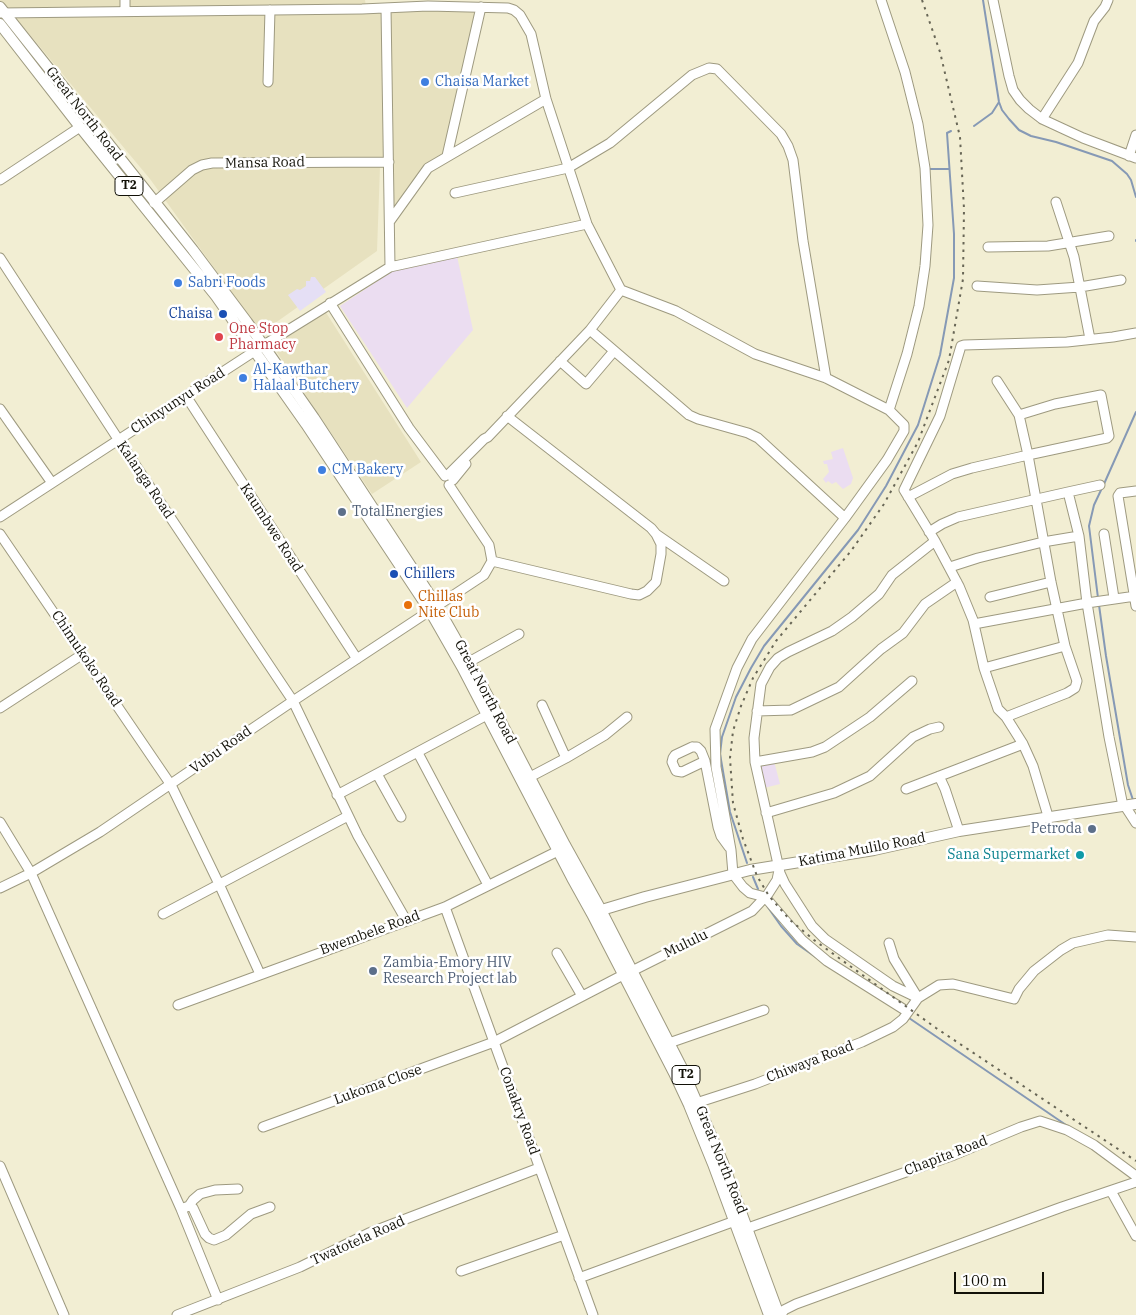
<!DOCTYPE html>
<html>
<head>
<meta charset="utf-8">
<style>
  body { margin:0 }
  #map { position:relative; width:1136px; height:1315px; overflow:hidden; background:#f2eed3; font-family:"IBM Plex Serif",serif }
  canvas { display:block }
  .scale { position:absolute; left:954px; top:1272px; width:90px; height:22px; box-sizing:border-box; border:2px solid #121108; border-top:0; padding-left:6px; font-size:15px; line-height:18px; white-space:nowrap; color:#121108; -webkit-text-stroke:4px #fff; paint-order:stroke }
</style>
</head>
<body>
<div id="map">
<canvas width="1136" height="1315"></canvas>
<div class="scale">100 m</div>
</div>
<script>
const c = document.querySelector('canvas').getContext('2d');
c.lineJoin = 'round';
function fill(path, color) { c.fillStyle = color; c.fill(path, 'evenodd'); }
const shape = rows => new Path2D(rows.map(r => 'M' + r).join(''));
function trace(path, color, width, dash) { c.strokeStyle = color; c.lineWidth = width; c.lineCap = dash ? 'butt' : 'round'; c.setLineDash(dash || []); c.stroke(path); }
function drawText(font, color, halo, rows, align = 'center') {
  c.font = font + ' "IBM Plex Serif",serif'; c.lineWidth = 5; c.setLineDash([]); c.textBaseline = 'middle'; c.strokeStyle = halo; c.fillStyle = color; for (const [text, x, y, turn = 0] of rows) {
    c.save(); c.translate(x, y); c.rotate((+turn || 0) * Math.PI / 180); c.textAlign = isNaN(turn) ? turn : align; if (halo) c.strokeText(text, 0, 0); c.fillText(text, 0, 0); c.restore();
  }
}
fill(shape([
  [0,0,365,0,366,7,477,10,444,155,391,215,387,161,380,167,377,251,261,333,150,179,20,23,0,2],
  [325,311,421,462,372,494,272,345]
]), '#e7e1bf');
fill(shape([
  [311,277,315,277,326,292,300,311,288,295,297,289,300,290,306,286,306,281,310,281]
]), '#e5dff5');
fill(shape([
  [457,256,473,330,407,408,340,306,397,268],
  [843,448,853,478,851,484,843,489,836,482,832,484,828,481,826,483,823,479,829,472,827,464,824,464,823,461,833,459,831,452],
  [774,761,780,784,764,788,758,765]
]), '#ebddf1');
trace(shape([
  [983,0,999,102,1002,110,1009,119,1019,130,1031,136,1056,142,1112,161,1127,174,1131,180,1136,197],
  [974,126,992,113,999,102],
  [929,169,949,169],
  [1136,240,1136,241],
  [1104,484,1136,412],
  [1098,598,1089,526,1094,505,1102,488],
  [1099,605,1106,656,1128,785,1133,800],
  [747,863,730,812,720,754,722,737,736,697,751,668,764,646,858,530,886,486,918,425,940,355,954,278,954,234,947,133,951,131],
  [753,877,758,889],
  [767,906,781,926,797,944,817,958],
  [909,1018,1069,1127]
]), '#8699b5', 2);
const minor = shape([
  [993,0,1009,76,1013,90,1020,100,1029,109,1042,119,1083,138,1136,158],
  [386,8,390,267],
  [125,11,125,0],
  [0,13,362,9,428,6,508,8,514,10,520,15,531,34,546,99,587,224,621,290,590,330,488,437,484,439,448,475],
  [268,82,270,10],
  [1042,119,1078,63,1094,21,1105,7,1108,0],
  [447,156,481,7],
  [1129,156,1136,135],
  [0,180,80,127],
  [455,193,568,168,610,143,692,75,709,68,717,69,781,134,788,146,793,160,803,241,826,378],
  [1056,202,1074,257,1090,339],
  [154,203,192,170,202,165,212,163,389,162],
  [390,221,428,168,546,99],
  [988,247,1048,246,1109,236],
  [0,258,118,439,293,701,358,836,406,920],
  [977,286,1037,290,1080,287,1121,280],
  [621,290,676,311,755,354,826,378,889,410,907,354,919,306,925,266,928,225,925,168,918,124,905,72,881,0],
  [330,303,409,428,445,476],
  [590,330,689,415,698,419,748,433,758,438,845,518],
  [560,361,586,384,614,351],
  [997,381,1019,415,1028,455,1107,438,1109,436,1101,395,1055,404,1019,415],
  [186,396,357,659],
  [0,409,52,483],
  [889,410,904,425,904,431,887,460,845,518,752,639,737,668,715,729,716,767,731,850,733,874,743,887,750,893,765,897,802,940,827,961,908,1012],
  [453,480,466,464],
  [1136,491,1120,493,1118,496,1136,606],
  [1068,492,1100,485],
  [908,497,952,474,972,468,1028,455,1051,582,1065,646,1077,681,1075,688,1067,693,1006,717],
  [0,517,264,345,390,267,587,224],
  [929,532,942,524,958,517,1068,492,1079,536,1087,603,974,624],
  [0,534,171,785,219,884,260,974],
  [656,534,724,581],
  [1104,534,1114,598],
  [492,561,631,594,639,595,647,591,656,582,661,554,661,544,656,534,651,528,507,416],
  [950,567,978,558,1043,542,1079,536],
  [990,597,1051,582],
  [469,662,519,634],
  [984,668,1065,646],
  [542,705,566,758],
  [0,708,83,654],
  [757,711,791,710,839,687,881,649,903,633,925,604,957,582],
  [692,747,697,747,701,751,705,761,682,772,676,771,672,762,673,758,675,755,692,747],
  [418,753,488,885],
  [705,761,718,827,721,836,729,847],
  [755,762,812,752,825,747,870,717,912,681],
  [377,774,401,817],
  [939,776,945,789,959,831],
  [530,777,566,758,605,735,627,717],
  [906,789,1023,744],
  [337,795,487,715],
  [1123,806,1109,737,1087,603,1136,596],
  [1125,806,1136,823],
  [766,813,834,793,870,776,913,737,930,729,939,727],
  [1048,816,1033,766,1023,744,1006,717,998,709,984,668,973,620,959,586,935,541,904,490,940,416,961,346,964,345,1067,342,1113,337,1136,333],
  [0,822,31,873,181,1209,218,1300],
  [0,888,31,873,100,832,293,701,484,575,492,561,489,545,449,485],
  [445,907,593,1315],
  [163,914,348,816],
  [889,943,894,959,918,998],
  [557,953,582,996],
  [632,971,752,911,768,894,777,880,779,870],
  [918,998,893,986,825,939,812,926,785,884,780,873,755,762,754,738,761,684,770,667,778,658,788,652,832,631,852,617,879,594,892,575,935,541],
  [178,1005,445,907,558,851],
  [669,1043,764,1010],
  [690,1105,755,1084,862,1042,893,1027,903,1019,918,998,939,985,953,984,1014,999,1019,989,1034,971,1061,950,1073,943,1108,935,1136,937],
  [263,1127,494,1042,623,975],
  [0,1166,64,1315],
  [1111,1191,1136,1236],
  [189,1206,193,1200,200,1194,215,1190,238,1189],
  [181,1209,189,1206,193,1208,205,1234,209,1238,214,1240,226,1235,251,1214,270,1207],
  [748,1228,954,1155,1021,1127,1040,1121,1067,1130,1094,1145,1136,1176],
  [461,1271,564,1235],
  [579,1278,735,1221],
  [177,1315,300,1267,369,1233,539,1168],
  [781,1315,784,1310,796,1304,1062,1207,1136,1182]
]);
const major = shape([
  [0,7,193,250,247,322,314,418,437,606,483,687,565,845,601,910,682,1068,723,1163,779,1315],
  [0,24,80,127,216,296,306,424,430,611,462,667,572,878,592,914,674,1073,689,1105,713,1164,769,1315],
  [595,912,645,897,750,870,874,850,959,831,1136,804]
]);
trace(minor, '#9e9a80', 11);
trace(major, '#9e9a80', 12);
trace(minor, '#fff', 9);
trace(major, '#fff', 10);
trace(shape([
  [922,0,940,52,960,137,964,209,963,279,949,360,918,442,884,504,851,551,776,641,753,678,741,706,733,731,730,758,733,803,743,839,757,876,769,896,790,920,814,940,936,1028,1136,1161]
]), '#686656', 2, [2.5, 5]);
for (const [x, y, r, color] of [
  [425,82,5,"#3f7fe0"],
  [178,283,5,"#3f7fe0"],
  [223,314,5,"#1a4fb4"],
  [219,337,5,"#e0444e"],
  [243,378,5,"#3f7fe0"],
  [322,470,5,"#3f7fe0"],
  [342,512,5,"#5c6f8a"],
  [394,574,5,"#1a4fb4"],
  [408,605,5,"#e8710a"],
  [1092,829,5,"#5c6f8a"],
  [1080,855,5,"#0f9aa8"],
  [373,971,5,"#5c6f8a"]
]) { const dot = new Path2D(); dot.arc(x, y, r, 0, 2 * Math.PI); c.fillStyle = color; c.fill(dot); trace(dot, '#fff', 2); }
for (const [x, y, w] of [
  [129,186,28],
  [686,1075,28]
]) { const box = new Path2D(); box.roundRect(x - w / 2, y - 9.5, w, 19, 4); c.fillStyle = '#fff'; c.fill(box); trace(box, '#121108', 1); }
drawText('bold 12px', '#121108', null, [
  ["T2",129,186],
  ["T2",686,1075]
]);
drawText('14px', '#366cbe', '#fff', [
  ["Chaisa Market",435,82],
  ["Sabri Foods",188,283],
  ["Al-Kawthar",253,370],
  ["Halaal Butchery",253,386],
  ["CM Bakery",332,470]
], 'left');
drawText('14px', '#121108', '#fff', [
  ["Great North Road",84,114,52],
  ["Mansa Road",265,163,-1],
  ["Chinyunyu Road",178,401,-33],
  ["Kalanga Road",145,480,56],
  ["Kaumbwe Road",271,528,57],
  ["Chimukoko Road",86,659,56],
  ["Great North Road",485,692,62],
  ["Vubu Road",221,750,-35],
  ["Katima Mulilo Road",862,850,-11],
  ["Bwembele Road",370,933,-20],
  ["Mululu",686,944,-26],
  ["Chiwaya Road",810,1062,-21],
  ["Lukoma Close",378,1085,-20],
  ["Conakry Road",519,1111,70],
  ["Chapita Road",946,1156,-21],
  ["Great North Road",721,1160,68],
  ["Twatotela Road",358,1241,-24]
]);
drawText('14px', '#164399', '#fff', [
  ["Chaisa",213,314],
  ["Chillers",404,574,"left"]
], 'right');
drawText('14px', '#be3a42', '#fff', [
  ["One Stop",229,329],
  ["Pharmacy",229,345]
], 'left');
drawText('14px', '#4e5e75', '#fff', [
  ["TotalEnergies",352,512],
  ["Petroda",1082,829,"right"],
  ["Zambia-Emory HIV",383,963],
  ["Research Project lab",383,979]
], 'left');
drawText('14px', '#c56008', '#fff', [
  ["Chillas",418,597],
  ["Nite Club",418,613]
], 'left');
drawText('14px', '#0d838f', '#fff', [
  ["Sana Supermarket",1070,855]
], 'right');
</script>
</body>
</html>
